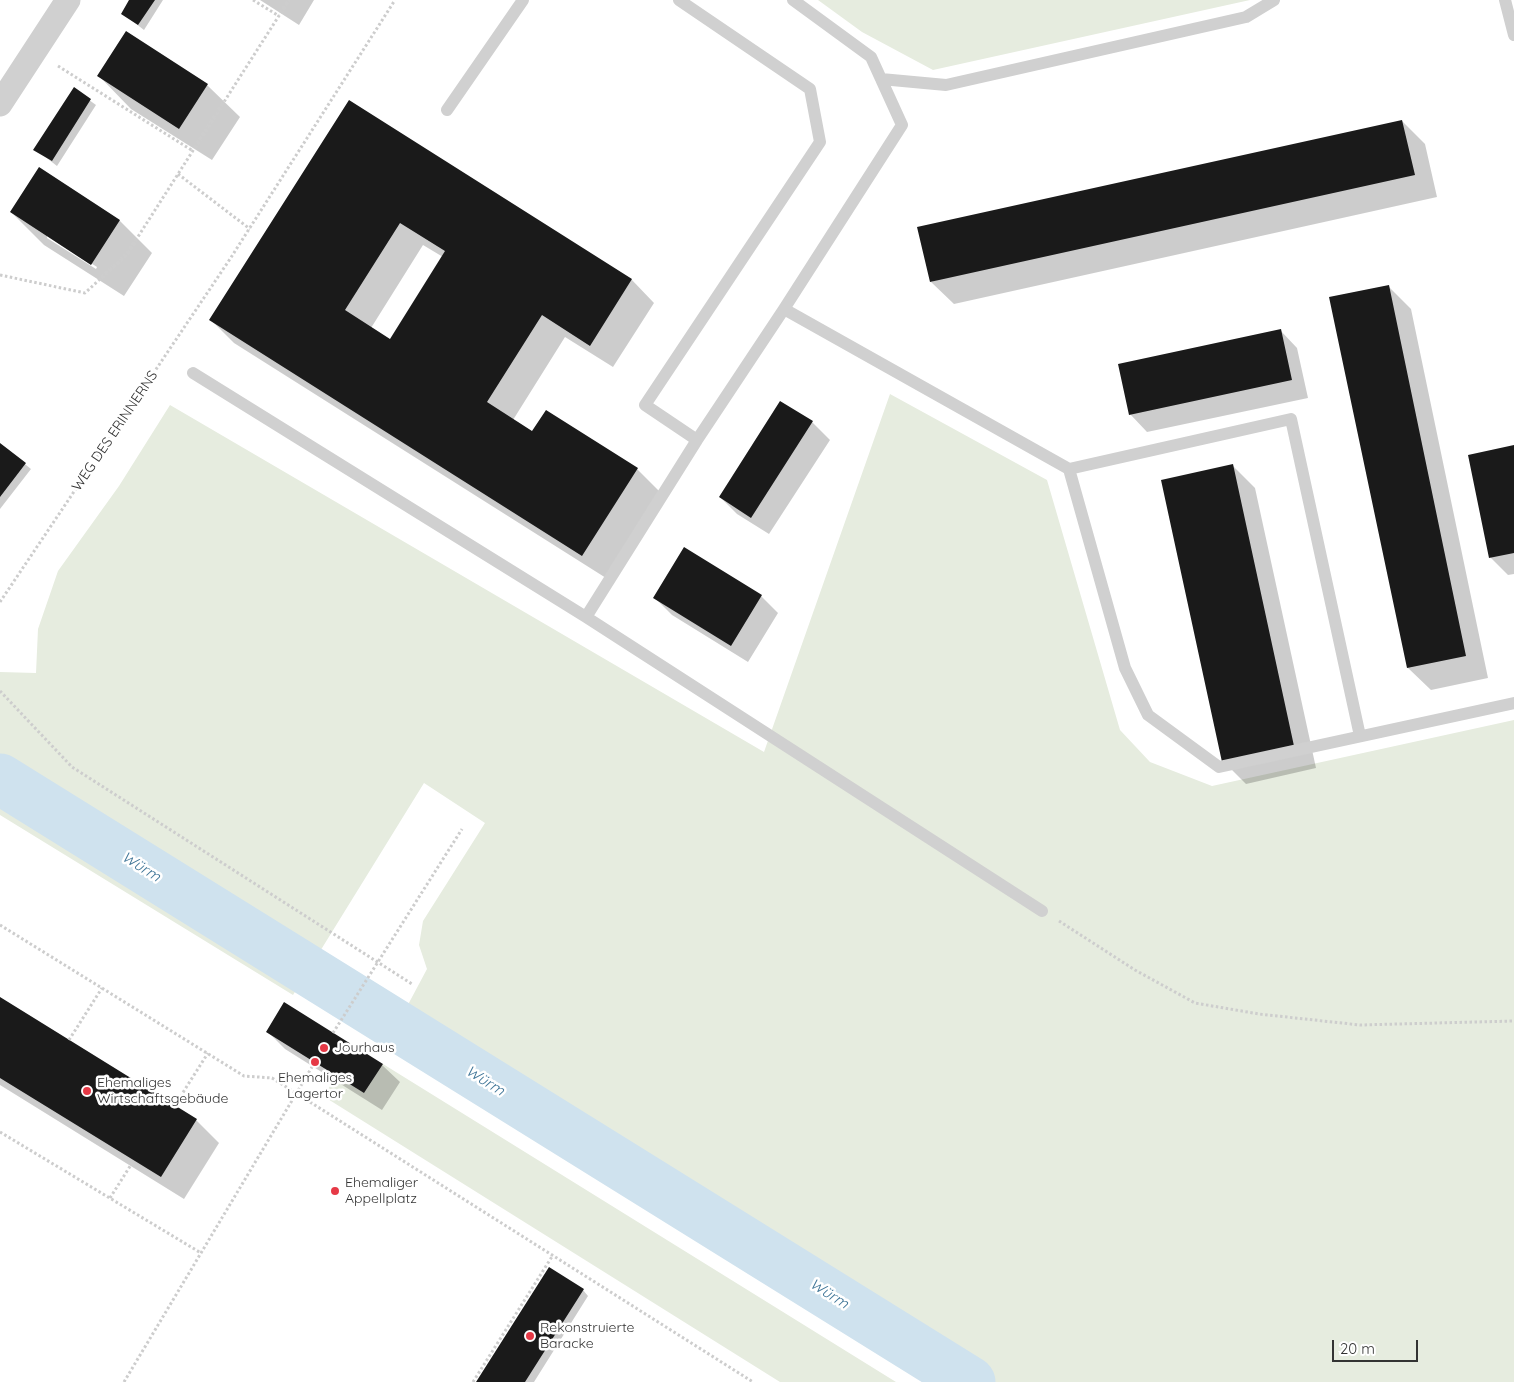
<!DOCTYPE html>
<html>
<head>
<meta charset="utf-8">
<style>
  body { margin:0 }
  #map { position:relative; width:1514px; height:1382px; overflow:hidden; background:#fff; font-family:Quicksand,sans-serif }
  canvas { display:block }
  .scale { position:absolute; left:1332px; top:1340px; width:86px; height:22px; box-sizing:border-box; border:2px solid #333; border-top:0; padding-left:6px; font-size:15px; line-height:18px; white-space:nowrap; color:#333; -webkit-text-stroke:4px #fff; paint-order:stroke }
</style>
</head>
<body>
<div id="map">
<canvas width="1514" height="1382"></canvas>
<div class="scale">20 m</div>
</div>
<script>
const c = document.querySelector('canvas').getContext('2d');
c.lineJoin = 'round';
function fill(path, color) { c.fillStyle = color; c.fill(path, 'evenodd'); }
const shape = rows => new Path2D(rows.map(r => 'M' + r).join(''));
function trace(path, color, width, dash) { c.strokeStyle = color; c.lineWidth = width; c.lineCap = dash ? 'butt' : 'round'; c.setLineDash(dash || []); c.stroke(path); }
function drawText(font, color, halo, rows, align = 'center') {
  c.font = font + ' Quicksand,sans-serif'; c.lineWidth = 5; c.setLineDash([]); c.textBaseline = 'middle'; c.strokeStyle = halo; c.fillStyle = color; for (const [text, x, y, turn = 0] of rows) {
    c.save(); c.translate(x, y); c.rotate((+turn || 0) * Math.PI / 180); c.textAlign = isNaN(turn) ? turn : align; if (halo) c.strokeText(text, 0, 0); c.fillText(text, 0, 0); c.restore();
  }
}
fill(shape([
  [818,0,1250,0,933,70,862,32],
  [890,394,1047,480,1120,730,1150,762,1212,786,1514,720,1514,1382,926,1382,387,1044,427,969,419,945,423,921,485,823,424,783,293,995,0,815,0,672,36,673,38,629,58,571,119,486,170,405,764,752],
  [383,1064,896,1382,780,1382,323,1096,337,1076,364,1093]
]), '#e6ecdf');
fill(shape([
  [131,0,163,0,144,30,122,13],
  [260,0,314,0,299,25],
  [99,76,207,85,240,117,212,160,131,109],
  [74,89,96,105,57,166,35,149],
  [349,101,632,280,654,303,613,367,565,337,513,420,533,433,546,411,637,469,660,492,606,578,234,343,211,320],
  [423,245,443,257,391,341,371,328],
  [1402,121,1425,144,1437,197,954,304,931,282],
  [39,169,120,221,152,253,124,296,44,245,11,212],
  [47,235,97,267,96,269,47,238],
  [1388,286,1411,309,1488,678,1431,690,1408,668],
  [1280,330,1297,348,1308,398,1147,432,1130,414],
  [781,402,812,422,830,440,769,534,737,514,720,497],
  [0,444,31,469,0,509],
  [1514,447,1514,574,1508,575,1491,558,1469,456],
  [1232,465,1255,488,1316,768,1246,784,1223,761],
  [761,596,778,613,748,662,672,615,655,598],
  [0,999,196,1120,219,1143,184,1199,0,1085],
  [268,1032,382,1065,400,1082,382,1110,285,1049],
  [583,1290,588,1296,534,1382,478,1382]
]), '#0003');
trace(shape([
  [0,779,970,1382]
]), '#cfe2ee', 51);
fill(shape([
  [129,0,155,0,138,25,121,14],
  [126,31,208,84,179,129,97,76],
  [74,87,91,99,52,161,33,150],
  [349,100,632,279,590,346,542,315,487,402,532,431,546,410,638,468,582,556,209,320],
  [400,223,445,251,390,339,345,310],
  [1402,120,1415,175,930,282,917,227],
  [39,167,120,220,91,265,10,212],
  [1389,285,1466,656,1407,668,1329,297],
  [1281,329,1292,380,1129,415,1118,364],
  [780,401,813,421,751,518,719,497],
  [0,443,26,463,0,497],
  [1514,445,1514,553,1489,558,1468,455],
  [1233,464,1294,746,1222,762,1161,480],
  [684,547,762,595,731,646,653,598],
  [0,997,197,1119,161,1177,0,1078],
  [284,1002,383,1064,364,1093,266,1032],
  [549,1267,584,1289,525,1382,476,1382]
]), '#1a1a1a');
trace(shape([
  [253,0,279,16],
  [58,66,193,151],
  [178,174,250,229],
  [0,275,85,293,127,254,289,0],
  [0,602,230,259,395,0],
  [0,691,72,767,412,984],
  [1059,921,1135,970,1195,1003,1259,1014,1360,1025,1514,1021],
  [0,925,244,1076,272,1078,753,1382],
  [333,1033,462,829],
  [69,1040,102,988],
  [175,1105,208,1053],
  [0,1132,201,1253],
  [110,1198,134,1160],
  [124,1382,315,1062],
  [473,1382,553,1255]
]), '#cdcdcd', 3, [2.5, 2.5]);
trace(shape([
  [1505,0,1514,35],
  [881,79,946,85,1246,17,1274,0],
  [447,110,523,0],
  [784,309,1069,469,1291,419,1360,736],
  [193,373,586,617,1042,911],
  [697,440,784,309,902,125,871,57,793,0],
  [1069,469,1125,668,1148,715,1219,767,1514,703],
  [586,617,697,440,645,405,820,142,810,89,679,0]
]), '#d0d0d0', 12);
trace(shape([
  [0,104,68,0]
]), '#d0d0d0', 25);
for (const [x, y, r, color] of [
  [324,1048,5,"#e63946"],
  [315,1062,5,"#e63946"],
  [87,1091,5,"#e63946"],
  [335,1191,5,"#e63946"],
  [530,1336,5,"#e63946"]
]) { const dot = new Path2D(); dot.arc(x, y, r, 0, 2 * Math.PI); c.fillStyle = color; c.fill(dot); trace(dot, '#fff', 2); }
drawText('14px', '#333', '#fff', [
  ["WEG DES ERINNERNS",115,431,-56]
]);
drawText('14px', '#333', '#fff', [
  ["Jourhaus",334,1048],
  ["Ehemaliges",315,1078,"center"],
  ["Lagertor",315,1094,"center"],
  ["Ehemaliges",97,1083],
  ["Wirtschaftsgebäude",97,1099],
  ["Ehemaliger",345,1183],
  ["Appellplatz",345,1199],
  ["Rekonstruierte",540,1328],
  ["Baracke",540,1344]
], 'left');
drawText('italic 15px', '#3f7597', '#fff', [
  ["Würm",141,867,32],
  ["Würm",485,1081,32],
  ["Würm",829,1294,32]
]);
</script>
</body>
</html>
